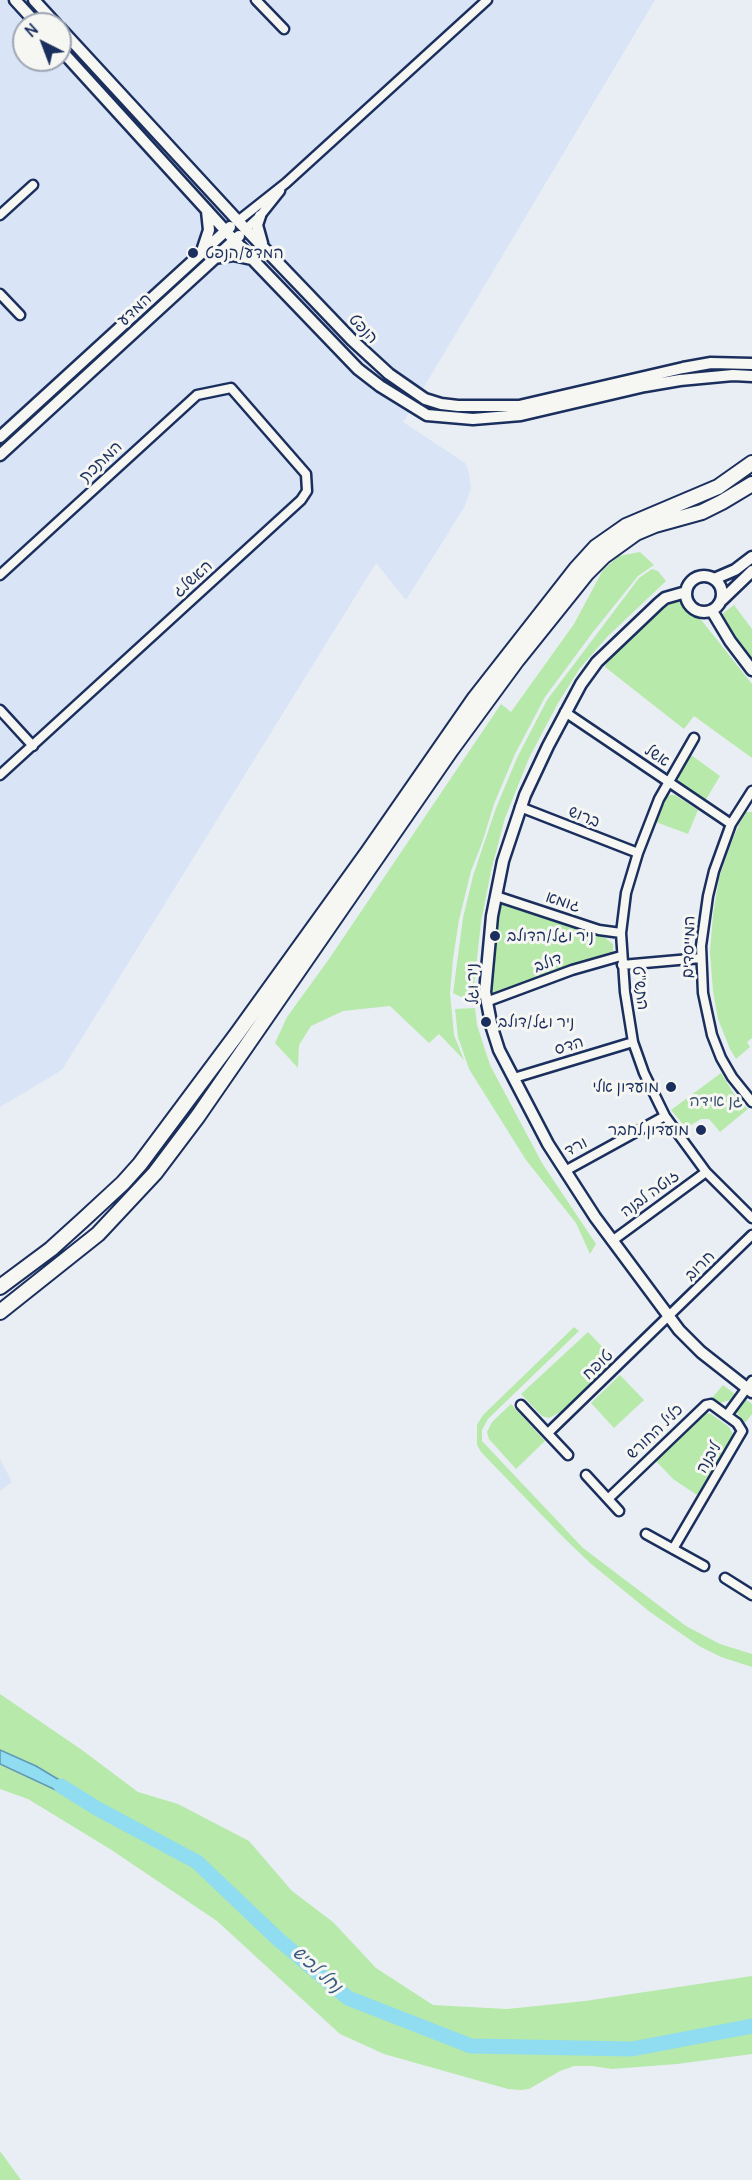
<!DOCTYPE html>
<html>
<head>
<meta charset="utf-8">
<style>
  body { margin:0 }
  #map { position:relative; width:752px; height:2180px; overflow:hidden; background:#e9eef4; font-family:Delius,sans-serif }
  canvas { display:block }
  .north { position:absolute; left:12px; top:12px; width:60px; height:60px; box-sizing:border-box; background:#f6f6f2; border:2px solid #9ea6b7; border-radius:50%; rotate:318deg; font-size:16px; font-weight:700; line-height:24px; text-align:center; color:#1b2f5e }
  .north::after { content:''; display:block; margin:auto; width:21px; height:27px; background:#1b2f5e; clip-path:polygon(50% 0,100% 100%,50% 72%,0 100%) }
</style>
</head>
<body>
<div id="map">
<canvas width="752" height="2180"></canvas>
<div class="north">N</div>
</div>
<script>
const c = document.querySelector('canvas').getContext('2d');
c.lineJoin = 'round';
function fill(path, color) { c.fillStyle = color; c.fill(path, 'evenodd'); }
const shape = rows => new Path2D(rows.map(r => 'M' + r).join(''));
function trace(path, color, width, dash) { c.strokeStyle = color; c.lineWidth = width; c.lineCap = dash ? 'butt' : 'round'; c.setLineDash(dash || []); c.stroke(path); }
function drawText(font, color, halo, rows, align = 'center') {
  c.font = font + ' Delius,"Playpen Sans Hebrew",sans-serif'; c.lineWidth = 6; c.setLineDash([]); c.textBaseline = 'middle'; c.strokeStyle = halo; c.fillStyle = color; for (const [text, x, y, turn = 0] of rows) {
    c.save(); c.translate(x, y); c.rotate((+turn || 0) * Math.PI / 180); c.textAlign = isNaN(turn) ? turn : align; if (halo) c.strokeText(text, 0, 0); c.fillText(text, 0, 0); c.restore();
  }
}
fill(shape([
  [0,0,655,0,403,422,465,463,468,469,471,488,465,506,406,600,376,563,62,1070,0,1107],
  [24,24,60,24,60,60,24,60],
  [0,1459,12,1482,0,1491]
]), '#d9e4f6');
fill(shape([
  [640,552,654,565,638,576,593,632,545,697,515,754,494,804,482,843,471,871,459,920,453,959,450,993,454,1035,464,1060,439,1034,429,1043,390,1006,343,1011,311,1026,299,1045,298,1068,275,1043,287,1017,329,959,501,704,511,712,574,624,603,570,619,556],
  [652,569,658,571,666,581,608,636,580,668,558,703,529,758,505,818,491,871,481,922,473,995,461,997,453,993,463,918,473,876,496,808,517,758,547,700,639,578],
  [679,592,752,684,752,758,694,716,684,729,605,667,609,658],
  [734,605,752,629,752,662,718,617],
  [691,755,720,776,705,801,679,782,678,777],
  [671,795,675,795,698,810,688,834,656,822,667,796],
  [745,812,752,812,752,1038,747,1042,750,1047,736,1059,730,1049,718,1019,713,991,710,952,713,915,719,878,733,838],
  [500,904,604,937,613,944,613,951,610,954,494,993,491,992],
  [475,1008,477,1025,490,1065,542,1163,596,1244,590,1254,576,1223,526,1160,469,1069,458,1037,455,1009],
  [721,1073,734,1094,748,1109,720,1132,709,1119,701,1119,686,1128,671,1110],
  [574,1327,579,1331,488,1419,482,1430,482,1441,583,1548,686,1626,720,1644,752,1654,752,1667,721,1657,699,1646,650,1612,590,1563,564,1538,481,1452,477,1445,477,1425,483,1415],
  [588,1332,616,1361,562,1411,549,1418,542,1416,521,1394],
  [620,1375,644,1400,614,1428,591,1403],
  [723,1385,735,1394,730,1400,720,1403,712,1398],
  [745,1399,752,1404,752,1414,745,1423,737,1413,738,1407],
  [511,1404,545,1441,516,1469,489,1439,487,1432,492,1422],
  [705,1413,711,1414,729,1427,733,1434,732,1440,697,1495,673,1479,655,1460,701,1415],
  [0,1694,82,1750,138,1792,178,1804,249,1841,292,1891,333,1922,376,1968,433,2005,507,2009,585,2001,752,1976,752,2054,677,2064,612,2069,592,2066,574,2066,560,2071,529,2089,520,2090,508,2089,384,2054,340,2034,217,1921,110,1849,28,1799,0,1789],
  [0,2151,21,2180,0,2180]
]), '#b7e9aa');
const water = shape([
  [0,1750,36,1766,81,1793,75,1799,0,1764,0,1750]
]);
fill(water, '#90dcf0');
trace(water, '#6197b6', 1.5);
trace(shape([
  [61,1786,98,1809,197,1862,278,1939,348,1998,471,2046,632,2049,752,2026]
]), '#90dcf0', 15);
const minor = shape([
  [256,0,284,29],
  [0,215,33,185],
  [238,221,286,183,487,0],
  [246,229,260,216,280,191],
  [0,294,20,315],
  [0,575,197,395,231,388,306,474,307,491,301,500,0,775],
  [0,710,33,746],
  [565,712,731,824],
  [694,738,659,799,638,853,626,893,621,933,625,992,633,1042,644,1073,665,1116,706,1172,752,1218],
  [752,791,731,824,714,871,708,896,701,946,703,993,712,1035,721,1058,732,1077,752,1102],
  [520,807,638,853],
  [496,896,599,930,621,933],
  [622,965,701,958],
  [486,1002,572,970,621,956],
  [514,1078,633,1042],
  [565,1171,665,1116],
  [612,1241,706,1172],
  [521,1405,568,1455],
  [727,1415,752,1381],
  [548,1433,752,1235],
  [586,1475,619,1511],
  [608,1499,706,1405,711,1404,737,1423,742,1431,673,1549],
  [646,1534,704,1566],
  [725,1578,752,1595]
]);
const tertiary = shape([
  [15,0,37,24],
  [34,0,56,24],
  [60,28,238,221,352,340,389,374,425,399,441,404,458,406,519,406,683,368,711,363,752,364],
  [60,49,234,240,358,369,380,386,427,415,473,419,521,415,645,386,680,380,733,375,752,376],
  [260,216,257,225,262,243],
  [202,251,209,230,207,211],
  [214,258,233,255,252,259],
  [0,437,230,227],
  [0,455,239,236],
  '686 594a18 18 0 1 1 36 0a18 18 0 1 1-36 0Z',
  [714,579,735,570,752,557],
  [686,592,665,598,659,603,597,662,581,684,548,746,525,795,503,861,492,916,485,992,492,1028,499,1050,548,1144,595,1217,679,1330,701,1352,752,1392],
  [722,600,752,571],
  [712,611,730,641,752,670]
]);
const trunk = shape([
  [0,1287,51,1249,83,1220,123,1183,140,1164,237,1034,368,852,475,698,576,569,596,547,626,526,718,487,752,463],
  [0,1312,98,1234,155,1173,198,1116,451,750,517,660,586,574,604,556,636,533,655,525,702,512,722,502,752,484]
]);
trace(minor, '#1b2f5e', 13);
trace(tertiary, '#1b2f5e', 15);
trace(trunk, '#1b2f5e', 18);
trace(minor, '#f6f6f2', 8);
trace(tertiary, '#f6f6f2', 10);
trace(trunk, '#f6f6f2', 14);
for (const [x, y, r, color] of [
  [193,253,6,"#1b2f5e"],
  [495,936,6,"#1b2f5e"],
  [486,1022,6,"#1b2f5e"],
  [671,1087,6,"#1b2f5e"],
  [701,1130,6,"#1b2f5e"]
]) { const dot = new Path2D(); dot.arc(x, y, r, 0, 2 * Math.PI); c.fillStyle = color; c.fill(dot); trace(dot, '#f6f6f2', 2); }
drawText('16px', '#1b2f5e', '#f6f6f2', [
  ["המדע/הנפט",205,253],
  ["ניר וגל/הדולב",507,936],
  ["ניר וגל/דולב",498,1022],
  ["מועדון אלי",659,1087,"right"],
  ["מועדון לחבר",689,1130,"right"]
], 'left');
drawText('16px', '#1b2f5e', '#f6f6f2', [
  ["המדע",135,310,-43],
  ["הנפט",363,329,46],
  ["המתכת",101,462,-43],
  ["האשלג",193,579,-42],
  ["אשל",657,756,34],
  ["ברוש",584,817,22],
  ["גומא",563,902,18],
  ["המייסדים",689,947,-88],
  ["דולב",548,963,-20],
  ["ניר וגל",473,984,-91],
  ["התש\"ט",640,988,83],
  ["הדס",569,1046,-17],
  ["ורד",576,1147,-28],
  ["זוטה לבנה",650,1194,-36],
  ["חרוב",700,1266,-45],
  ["טופח",598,1365,-44],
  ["כליל החורש",655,1432,-44],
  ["ליבנה",709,1458,-59]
]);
drawText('16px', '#3a546d', '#f6f6f2', [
  ["גן אידה",716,1101]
]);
drawText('italic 18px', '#385a82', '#f6f6f2', [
  ["נחל לכיש",317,1970,42]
]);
</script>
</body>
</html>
